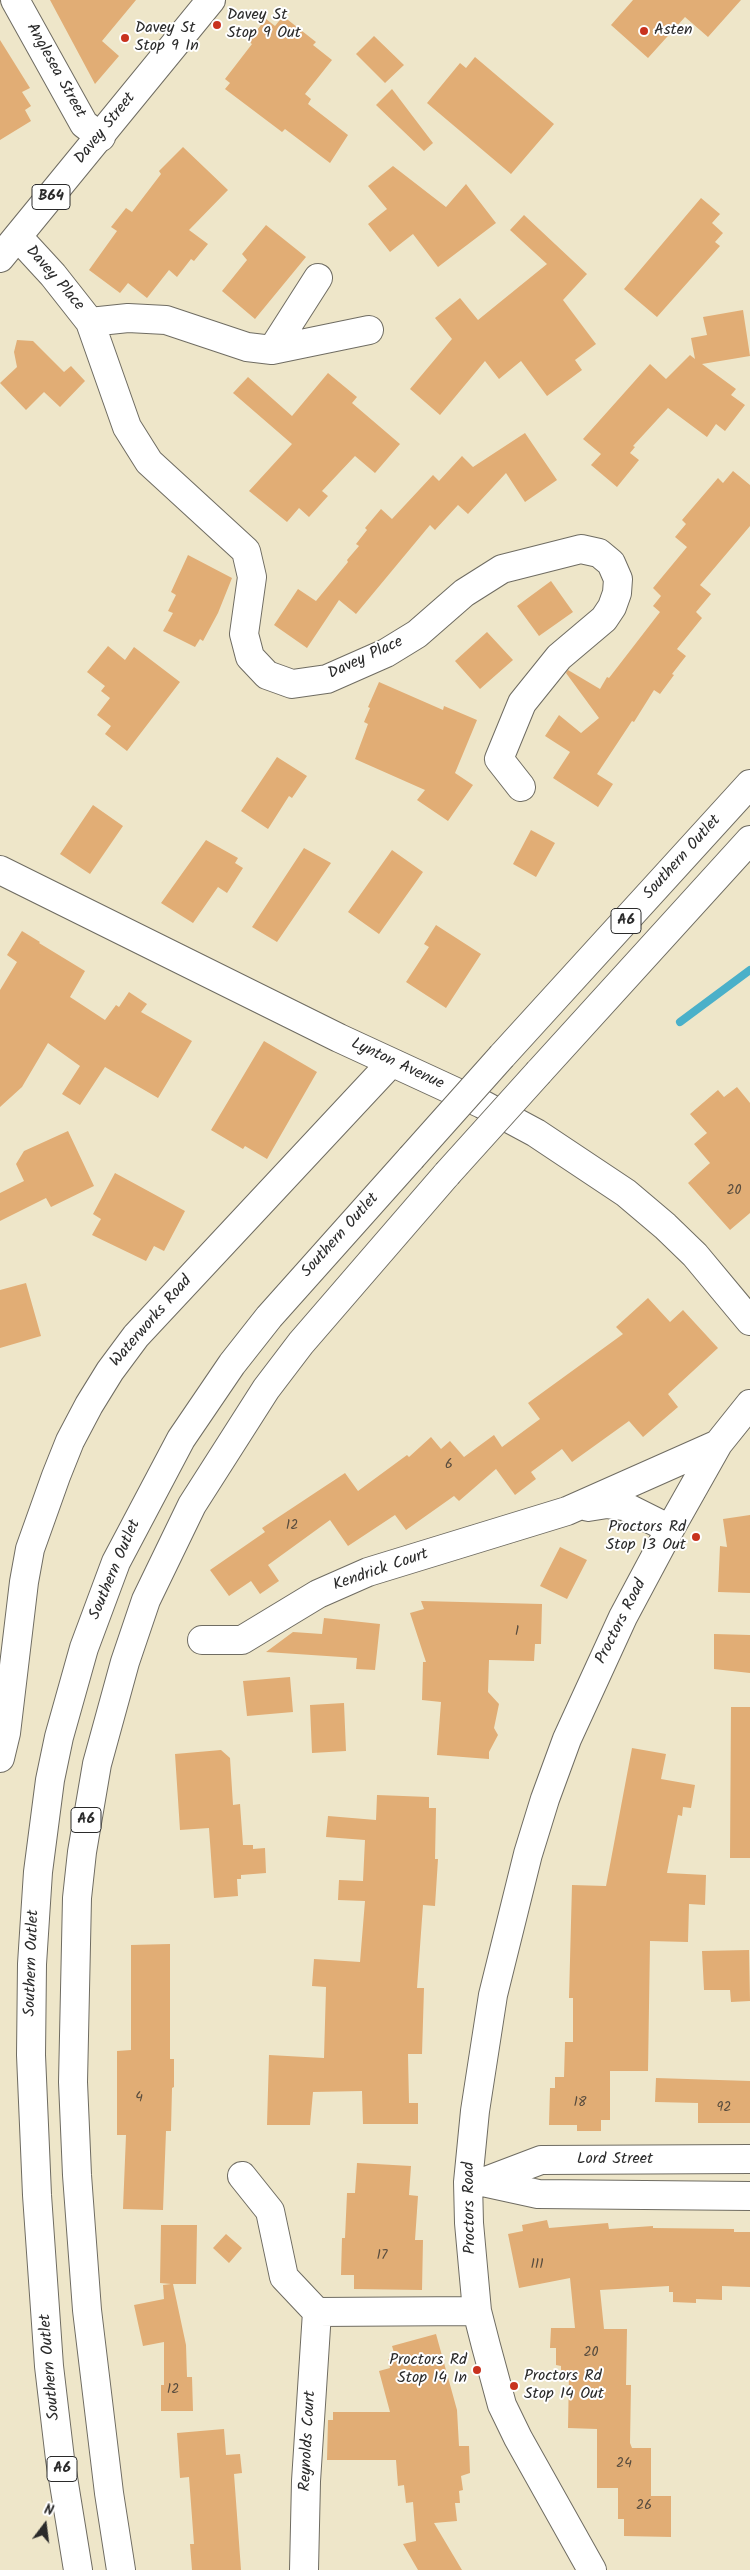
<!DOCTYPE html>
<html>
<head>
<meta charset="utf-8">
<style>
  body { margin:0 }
  #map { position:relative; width:750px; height:2570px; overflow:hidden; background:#eee6c9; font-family:Kalam,sans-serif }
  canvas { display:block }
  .north { position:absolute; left:20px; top:2500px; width:50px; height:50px; -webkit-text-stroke:4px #fff; paint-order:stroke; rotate:15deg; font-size:14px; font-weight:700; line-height:20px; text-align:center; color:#2b2b2b }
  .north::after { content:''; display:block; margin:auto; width:18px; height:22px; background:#2b2b2b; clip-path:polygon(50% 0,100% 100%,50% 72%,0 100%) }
</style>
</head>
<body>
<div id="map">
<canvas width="750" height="2570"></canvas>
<div class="north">N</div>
</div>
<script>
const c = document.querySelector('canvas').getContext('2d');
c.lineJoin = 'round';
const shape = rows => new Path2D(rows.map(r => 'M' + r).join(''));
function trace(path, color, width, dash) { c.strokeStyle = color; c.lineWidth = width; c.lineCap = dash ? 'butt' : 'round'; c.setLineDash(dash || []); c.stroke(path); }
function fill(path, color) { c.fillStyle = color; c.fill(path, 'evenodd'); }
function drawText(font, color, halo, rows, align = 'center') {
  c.font = font + ' Kalam,sans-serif'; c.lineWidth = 4; c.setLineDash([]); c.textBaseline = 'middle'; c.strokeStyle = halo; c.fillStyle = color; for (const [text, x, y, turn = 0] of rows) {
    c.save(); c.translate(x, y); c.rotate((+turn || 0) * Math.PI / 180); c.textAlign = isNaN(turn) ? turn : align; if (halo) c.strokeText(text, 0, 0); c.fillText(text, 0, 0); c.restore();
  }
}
trace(shape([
  [680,1022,750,970]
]), '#4ab0c9', 8);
fill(shape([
  [50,0,136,0,102,41,119,56,95,84],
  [633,0,741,0,708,37,685,17,648,58,611,25],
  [283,16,316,42,313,45,332,60,305,94,311,99,308,104,348,135,330,163,285,129,282,132,225,89,230,83,225,79,252,44,248,41,266,19,275,26],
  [374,36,404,65,385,83,356,54],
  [0,40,30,88,22,92,31,106,25,110,31,121,0,140],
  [475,57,554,124,511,174,427,103,460,63,466,68],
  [392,89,433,143,424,151,376,105],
  [183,147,228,190,189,230,208,244,194,261,191,259,177,277,169,270,147,298,128,283,120,293,89,270,117,231,111,227,126,208,132,212,161,174,159,171],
  [393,166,446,207,466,184,496,223,438,267,413,234,390,252,368,224,387,209,368,186],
  [701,198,720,214,712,223,723,233,715,242,720,246,657,317,624,289],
  [524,215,587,274,563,300,596,344,575,360,582,370,547,396,521,361,499,379,485,361,440,415,410,389,452,339,435,318,460,298,478,320,547,264,510,230],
  [266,225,306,257,255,319,222,291,247,260,242,254],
  [743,310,750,356,702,364,736,389,731,395,745,405,725,431,716,424,707,437,668,408,633,446,635,447,630,453,639,460,617,487,591,465,601,454,583,439,650,364,666,379,690,355,695,359,691,338,707,335,703,317],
  [17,340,33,341,64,372,71,366,85,381,60,407,44,392,26,410,0,383,17,367,14,352],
  [328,373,357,397,352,403,400,444,375,473,355,456,322,491,328,496,309,517,299,508,287,522,249,491,292,444,233,393,248,377,292,416],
  [525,433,557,480,525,502,506,473,468,514,458,505,435,530,430,525,356,614,339,600,307,648,274,625,298,589,316,601,348,562,347,560,359,546,356,544,367,530,365,528,381,509,392,519,433,475,439,481,462,456,473,467],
  [733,471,750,485,750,526,700,585,711,594,696,612,702,618,677,649,686,656,672,674,674,675,660,694,654,690,634,722,632,721,597,774,613,784,598,807,553,778,570,752,545,736,559,715,581,733,599,718,566,673,568,670,600,689,607,677,609,678,660,612,653,606,661,596,653,588,687,547,675,537,686,524,682,520,718,478,723,483],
  [188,555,232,578,218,613,203,641,200,639,195,647,163,631,173,613,168,611,176,595,171,592],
  [551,581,573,612,539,636,517,606],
  [487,632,513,660,480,689,455,661],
  [108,646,125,660,134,647,180,682,127,751,105,734,111,726,97,715,110,698,101,691,105,686,87,672],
  [379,682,443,710,444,706,477,720,455,773,473,785,448,821,417,800,425,790,355,759,368,724,364,722,370,708,368,707],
  [277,757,307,776,292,798,289,796,268,829,241,811],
  [93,805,123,826,90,874,60,854],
  [531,830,555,843,536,877,513,864],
  [206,840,238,858,235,863,243,868,227,893,218,887,193,923,161,903],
  [304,848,331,863,277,942,252,927],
  [392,850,423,872,379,934,348,912],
  [436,925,481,954,446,1008,406,982,429,947,424,944],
  [22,931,40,942,39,943,85,971,70,997,105,1020,116,1005,119,1007,129,992,147,1004,141,1012,192,1041,158,1098,105,1067,80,1105,62,1094,80,1066,48,1043,22,1087,0,1107,0,990,17,962,7,955],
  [264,1041,317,1072,267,1159,245,1146,243,1149,211,1130],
  [737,1087,750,1103,750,1213,730,1230,688,1183,710,1163,694,1144,707,1133,690,1114,718,1090,724,1097],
  [68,1131,94,1186,51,1207,46,1198,0,1221,0,1193,24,1181,16,1164,24,1151],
  [115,1173,185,1211,164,1251,154,1246,146,1261,92,1235,101,1219,93,1214],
  [26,1283,41,1336,0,1348,0,1290],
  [648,1298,670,1322,683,1310,718,1348,668,1394,678,1407,643,1437,629,1421,572,1462,562,1449,531,1472,536,1479,515,1495,496,1469,459,1501,454,1496,406,1530,395,1515,348,1546,330,1520,268,1565,279,1581,260,1594,251,1581,229,1596,210,1570,265,1532,262,1528,345,1473,358,1491,407,1455,409,1457,431,1437,441,1449,450,1441,464,1457,494,1435,502,1447,540,1419,528,1403,623,1334,616,1327],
  [750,1515,750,1593,718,1592,720,1546,727,1547,723,1519],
  [560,1547,587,1560,567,1599,540,1586],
  [421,1601,542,1604,541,1644,535,1644,534,1661,489,1660,488,1692,499,1704,494,1728,498,1735,489,1752,489,1759,437,1755,441,1702,422,1700,423,1662,426,1662,410,1613,424,1609],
  [324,1618,380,1624,375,1670,356,1669,357,1658,266,1652,293,1632,322,1634],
  [714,1634,750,1635,750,1673,714,1669],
  [290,1677,293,1712,247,1716,243,1681],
  [344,1703,346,1751,312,1753,310,1705],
  [731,1707,750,1707,750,1858,730,1858],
  [632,1748,666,1754,661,1779,695,1785,691,1808,683,1807,682,1816,678,1815,667,1873,706,1875,705,1905,689,1904,688,1942,650,1941,648,2071,610,2071,610,2120,601,2120,601,2131,577,2131,577,2125,549,2125,550,2088,555,2088,555,2077,564,2077,565,2042,573,2042,573,1998,569,1998,572,1885,606,1886],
  [221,1750,230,1758,233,1805,240,1804,243,1845,253,1845,253,1849,265,1848,266,1873,241,1875,241,1879,237,1879,238,1896,214,1898,209,1828,180,1830,175,1754],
  [377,1795,429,1797,429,1808,436,1808,435,1859,438,1859,435,1906,423,1905,417,1988,424,1988,422,2054,408,2054,409,2103,418,2103,418,2124,363,2124,362,2091,313,2092,310,2125,267,2125,269,2055,324,2058,326,1987,312,1986,314,1959,360,1962,365,1901,338,1900,339,1880,363,1881,365,1840,326,1837,328,1816,376,1820],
  [170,1944,170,2059,174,2059,174,2087,172,2088,171,2131,166,2131,163,2210,123,2209,126,2135,117,2135,117,2051,131,2050,131,1945],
  [749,1950,750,2001,731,2002,730,1990,704,1990,702,1951],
  [656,2078,750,2081,750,2123,698,2123,698,2103,655,2102],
  [357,2163,411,2166,409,2195,418,2196,415,2240,423,2240,422,2290,354,2289,354,2275,341,2275,342,2238,345,2238,347,2193,355,2193],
  [547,2220,549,2228,608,2223,609,2229,653,2226,653,2228,734,2229,734,2232,750,2232,750,2287,722,2286,722,2300,696,2299,696,2303,673,2302,673,2292,669,2292,669,2286,600,2290,604,2329,627,2329,626,2385,631,2385,630,2443,632,2448,651,2448,651,2496,671,2496,671,2537,624,2536,624,2519,618,2519,618,2488,597,2488,597,2429,568,2428,569,2373,561,2373,561,2366,556,2365,556,2348,550,2348,551,2328,575,2328,570,2278,519,2288,508,2234,523,2231,522,2225],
  [161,2225,197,2225,196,2284,173,2284,186,2345,187,2377,192,2377,193,2411,161,2411,161,2385,164,2385,164,2342,143,2346,134,2305,164,2299,163,2285,171,2284,160,2283],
  [226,2234,242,2248,229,2263,213,2248],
  [436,2334,457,2410,459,2446,469,2446,470,2473,461,2476,463,2490,459,2491,460,2503,455,2503,457,2521,434,2523,462,2570,418,2570,403,2544,416,2541,413,2502,406,2503,404,2485,398,2486,396,2460,327,2460,328,2420,333,2420,333,2412,390,2412,379,2371,390,2368,388,2359,396,2359,392,2346],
  [224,2429,226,2455,240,2454,242,2473,234,2474,241,2570,192,2570,190,2544,194,2544,189,2477,180,2478,177,2433]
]), '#e1ad75');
const minor = shape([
  [15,0,84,124,101,137],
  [18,237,53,275,90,322,127,427,149,462,246,551,252,577,244,634,250,657,267,675,292,684,327,679,386,653,417,634,464,593,502,569,581,549,599,553,611,563,618,579,617,593,612,607,604,619,559,657,522,703,499,759,521,787],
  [90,322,128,318,166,320,247,347,272,350,369,330],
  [272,350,318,278],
  [0,870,339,1038,482,1104,536,1133,626,1193,665,1226,695,1255,750,1321],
  [588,1507,607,1504,624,1506,670,1529],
  [202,1640,242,1640,318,1594,368,1572,567,1511,718,1444],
  [0,1758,6,1733,24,1582,30,1549,56,1476,70,1441,89,1405,110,1371,136,1336,391,1063],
  [242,2176,270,2211,284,2277,317,2312],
  [468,2182,483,2182,538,2194,750,2196],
  [483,2182,541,2160,750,2159],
  [304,2570,306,2481,317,2312,477,2311],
  [592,2570,518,2438,502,2405,486,2346,477,2311,469,2223,468,2182,475,2111,493,1995,528,1854,545,1799,567,1739,623,1617,670,1529,718,1444,750,1404]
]);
const major = shape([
  [0,258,211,0]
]);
const highway = shape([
  [502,1056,750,784],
  [539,1072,750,840],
  [78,2570,60,2459,49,2366,37,2195,31,2055,32,1964,38,1872,50,1780,59,1737,84,1648,116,1562,181,1439,232,1364,269,1317,411,1158],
  [121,2570,109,2493,87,2310,77,2175,73,2082,77,1898,82,1852,97,1764,125,1662,146,1600,192,1505,266,1389,301,1343,447,1174]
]);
trace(minor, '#6f6c62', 30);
trace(major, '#6f6c62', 30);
trace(highway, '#6f6c62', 30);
trace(minor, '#fff', 28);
trace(major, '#fff', 28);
trace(highway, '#fff', 28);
const highwayBridge = shape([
  [411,1158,502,1056],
  [447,1174,539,1072]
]);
trace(highwayBridge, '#6f6c62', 30, []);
trace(highwayBridge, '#fff', 28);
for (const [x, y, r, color] of [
  [217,25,5,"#c8321e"],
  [644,31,5,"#c8321e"],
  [125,38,5,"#c8321e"],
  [696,1537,5,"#c8321e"],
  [477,2370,5,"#c8321e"],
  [514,2386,5,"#c8321e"]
]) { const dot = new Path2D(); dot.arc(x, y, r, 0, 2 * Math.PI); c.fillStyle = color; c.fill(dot); trace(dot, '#fff', 2); }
drawText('14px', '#584c3e', null, [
  ["20",734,1192],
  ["6",449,1466],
  ["12",292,1527],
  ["1",517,1633],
  ["4",139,2099],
  ["18",580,2104],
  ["92",724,2109],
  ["17",382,2257],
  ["111",537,2266],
  ["20",591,2354],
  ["12",173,2391],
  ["24",624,2465],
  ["26",644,2507]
]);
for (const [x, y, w] of [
  [51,197,38],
  [626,921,30],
  [86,1820,30],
  [62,2469,30]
]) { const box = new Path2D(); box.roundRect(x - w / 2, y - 12.5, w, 25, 4); c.fillStyle = '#fff'; c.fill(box); trace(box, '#2b2b2b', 1); }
drawText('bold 15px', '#2b2b2b', null, [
  ["B64",51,197],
  ["A6",626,921],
  ["A6",86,1820],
  ["A6",62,2469]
]);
drawText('16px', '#2b2b2b', '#fff', [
  ["Davey St",227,16],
  ["Stop 9 Out",227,34],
  ["Davey St",135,29],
  ["Stop 9 In",135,47],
  ["Asten",654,31],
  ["Proctors Rd",686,1528,"right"],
  ["Stop 13 Out",686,1546,"right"],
  ["Proctors Rd",467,2361,"right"],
  ["Stop 14 In",467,2379,"right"],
  ["Proctors Rd",524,2377],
  ["Stop 14 Out",524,2395]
], 'left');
drawText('16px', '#2b2b2b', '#fff', [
  ["Anglesea Street",55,71,61],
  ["Davey Street",106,129,-51],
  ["Davey Place",54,279,49],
  ["Davey Place",366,659,-25],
  ["Southern Outlet",683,858,-48],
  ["Lynton Avenue",397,1065,25],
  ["Southern Outlet",341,1236,-48],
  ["Waterworks Road",152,1322,-49],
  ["Southern Outlet",116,1570,-67],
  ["Kendrick Court",381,1571,-19],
  ["Proctors Road",622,1622,-63],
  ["Southern Outlet",33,1963,-88],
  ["Lord Street",615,2160],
  ["Proctors Road",471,2208,-91],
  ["Southern Outlet",51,2367,-95],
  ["Reynolds Court",309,2441,-87]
]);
</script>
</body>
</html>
